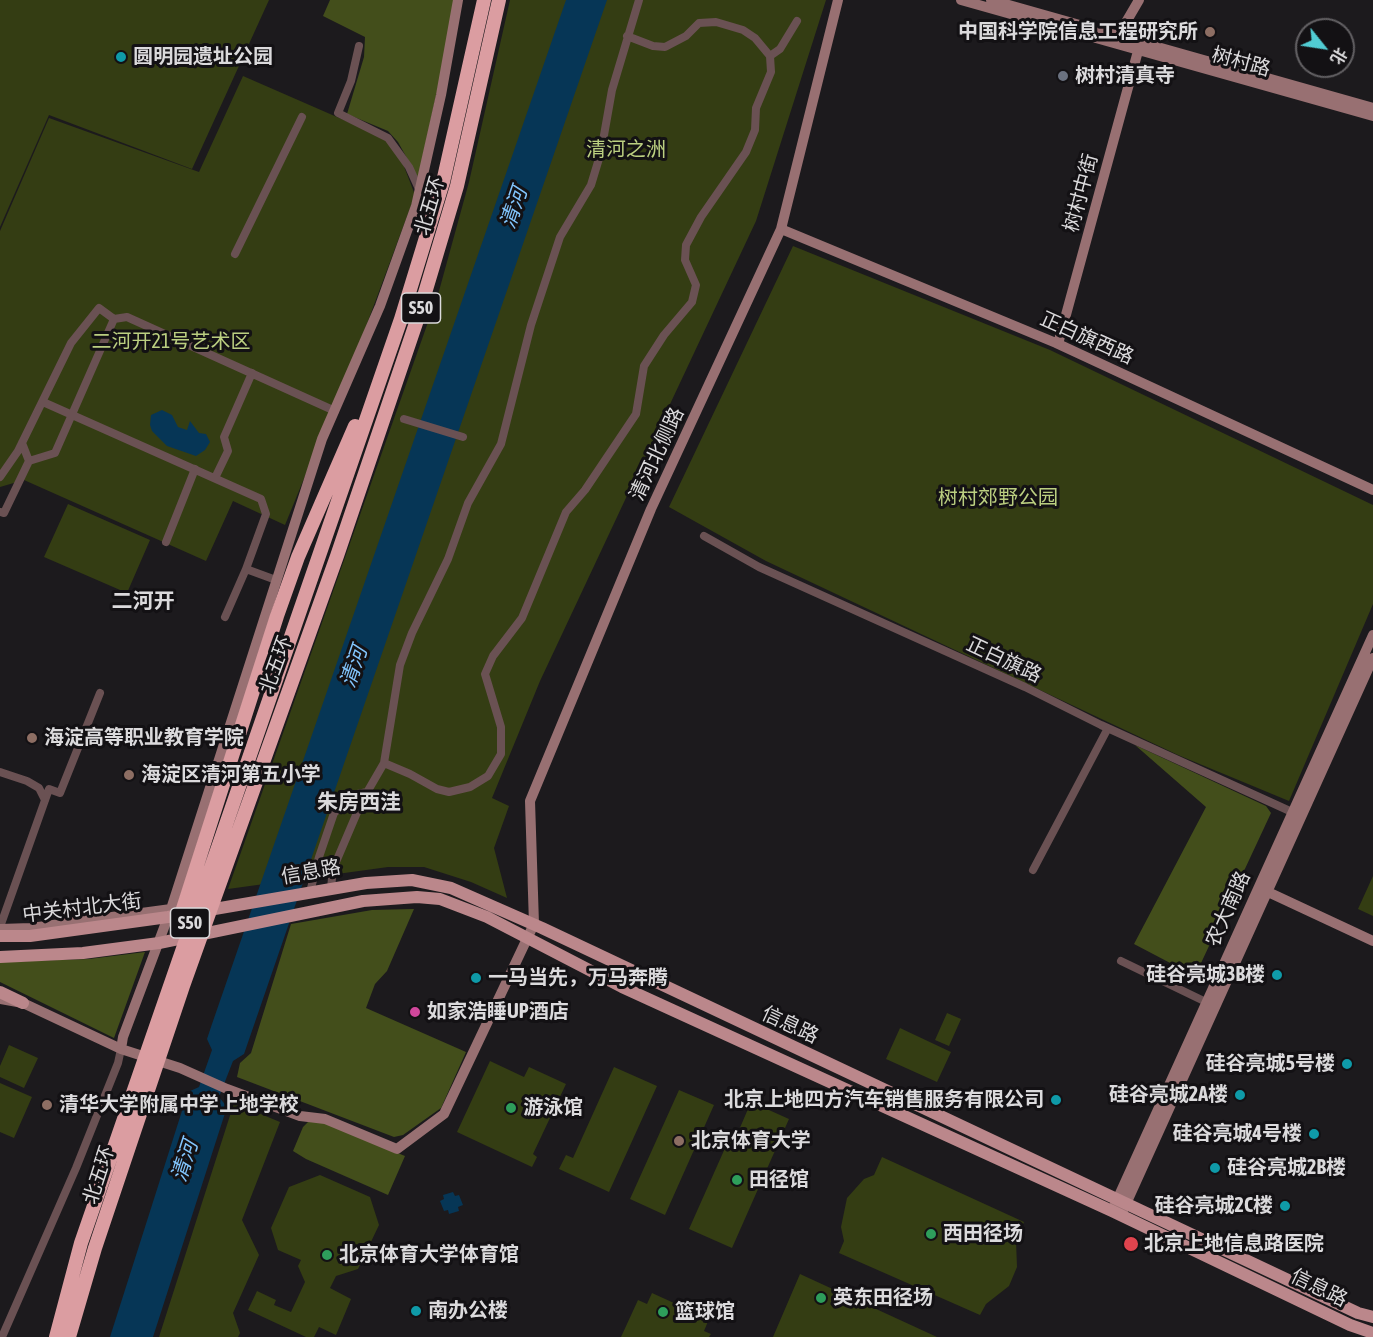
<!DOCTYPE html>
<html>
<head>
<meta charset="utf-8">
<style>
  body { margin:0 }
  #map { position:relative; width:1373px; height:1337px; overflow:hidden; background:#1c1a1d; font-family:"Asap Condensed","Noto Sans SC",sans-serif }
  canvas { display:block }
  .north { position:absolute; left:1295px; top:18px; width:60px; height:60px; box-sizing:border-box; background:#131114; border:2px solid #636164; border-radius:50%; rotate:120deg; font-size:16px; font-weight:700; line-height:24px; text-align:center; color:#dbdadc }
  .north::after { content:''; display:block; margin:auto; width:21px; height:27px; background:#51ccd3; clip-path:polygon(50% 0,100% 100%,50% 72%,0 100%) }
</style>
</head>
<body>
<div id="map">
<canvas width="1373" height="1337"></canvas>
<div class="north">北</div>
</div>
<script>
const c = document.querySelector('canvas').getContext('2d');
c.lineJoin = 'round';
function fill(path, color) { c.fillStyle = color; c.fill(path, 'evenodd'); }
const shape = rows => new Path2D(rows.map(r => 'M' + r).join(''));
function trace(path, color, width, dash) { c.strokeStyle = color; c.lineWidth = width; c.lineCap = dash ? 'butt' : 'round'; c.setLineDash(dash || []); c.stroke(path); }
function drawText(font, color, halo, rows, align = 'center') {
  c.font = font + ' "Asap Condensed","Noto Sans SC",sans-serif'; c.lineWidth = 6; c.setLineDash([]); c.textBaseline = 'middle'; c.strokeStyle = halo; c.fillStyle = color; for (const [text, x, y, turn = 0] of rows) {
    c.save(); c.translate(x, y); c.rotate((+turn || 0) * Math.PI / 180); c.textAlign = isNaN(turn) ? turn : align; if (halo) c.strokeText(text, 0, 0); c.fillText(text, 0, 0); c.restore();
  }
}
fill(shape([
  [0,0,269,0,192,169,49,115,0,227],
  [510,0,826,0,756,221,540,681,492,798,509,806,494,848,507,898,471,882,424,867,388,867,228,889,439,291,469,182],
  [243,76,385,138,400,156,415,195,365,329,285,525,233,501,206,561,24,480,0,487,0,231,49,118,199,172],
  [793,246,1050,350,1373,505,1373,604,1289,801,1178,755,766,561,669,507],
  [68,504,150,540,127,593,44,557],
  [1373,876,1373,916,1358,909],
  [947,1013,961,1019,949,1046,935,1040],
  [900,1028,951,1052,937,1082,886,1059],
  [9,1045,38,1058,24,1088,0,1077,0,1066],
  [490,1061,524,1077,529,1067,566,1084,533,1154,537,1157,532,1167,457,1132],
  [614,1067,657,1086,609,1192,559,1169,566,1155,573,1158],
  [0,1083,32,1097,14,1138,0,1132],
  [679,1090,714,1105,665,1215,630,1199],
  [751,1102,789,1119,732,1248,689,1229,734,1128,739,1130],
  [234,1103,280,1122,242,1220,259,1255,233,1313,240,1333,238,1337,159,1337],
  [882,1157,1024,1222,1016,1241,1017,1267,1009,1286,986,1304,980,1315,839,1253,844,1241,841,1227,847,1198,864,1179,874,1175],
  [320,1175,370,1197,379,1225,358,1269,336,1276,330,1288,351,1299,336,1335,319,1327,314,1337,306,1337,248,1310,257,1291,276,1300,274,1305,291,1312,305,1282,298,1266,301,1260,278,1250,271,1228,289,1187],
  [800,1274,937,1337,773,1337],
  [652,1293,709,1319,704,1331,711,1334,709,1337,621,1337,638,1300,647,1304]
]), '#343d13');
fill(shape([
  [330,0,457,0,418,178,398,142,388,131,347,114,364,57,365,37,323,16],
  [1135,745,1266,806,1271,813,1195,976,1134,944,1206,807],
  [414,909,387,971,375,984,366,1008,466,1052,441,1108,403,1135,394,1137,237,1077,240,1063,251,1053,291,924,372,910],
  [145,952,114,1038,0,982,0,962,89,959],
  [308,1122,322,1122,405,1156,388,1195,306,1159,293,1151,303,1127]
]), '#434e1b');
fill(shape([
  [566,0,607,0,244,1054,233,1061,219,1097,227,1107,153,1337,110,1337,188,1092,199,1087,212,1050,207,1039,212,1024],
  [162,410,172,415,178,427,187,430,190,421,199,433,206,434,210,442,205,450,196,456,167,446,152,431,150,425,151,415],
  [453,1192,455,1196,459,1195,463,1205,458,1207,459,1211,449,1214,448,1210,444,1211,440,1201,444,1199,443,1195]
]), '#063656');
trace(shape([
  [627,36,653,46,665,47,686,36,699,23,716,22,743,30,755,38,770,56,780,49,797,21],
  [359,46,351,81,338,113,388,138,409,167,419,189],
  [235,254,302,117],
  [43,402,261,499,266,514,246,569,276,580],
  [404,419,463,437],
  [29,461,55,453,114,319],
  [0,477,18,451,71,343,99,308,114,319,127,317,335,411],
  [215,478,228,451,224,437,252,373],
  [0,512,4,513,29,461,22,443],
  [704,536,759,567,1025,687,1101,725,1292,812],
  [166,542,195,469],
  [225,617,246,569],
  [384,763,410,774,437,789,449,792,470,787,488,776,501,754,501,727,485,674,493,656,522,618,566,512,585,490,636,414,644,366,664,335,692,302,696,285,685,260,686,245,701,217,746,152,755,130,756,108,771,72,770,56],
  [0,772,27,781,39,788,45,800],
  [1033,870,1108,728],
  [331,888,333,869,362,801,384,763,400,665,412,633,448,559,468,503,501,444,531,325,560,237,591,185,601,152,612,90,639,0],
  [310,892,319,857,334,813,353,795,367,792],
  [0,927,49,789,60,793,100,693],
  [1121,961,1206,1002],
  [2,1337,76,1168,118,1063,121,1049]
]), '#6a5153', 8);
trace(shape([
  [961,0,1373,116],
  [991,0,1373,108],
  [1115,41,1139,0],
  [781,229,1056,343,1373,490],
  [1058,344,1138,51],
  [1268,892,1373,941],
  [0,929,31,928,171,909],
  [0,999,23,1003,121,1049,180,1068,227,1089,300,1116,325,1119,397,1149,444,1114,534,924,530,801,651,509,781,229,838,0],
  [121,1049,123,1037,171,909,322,439,380,306,416,206,441,95,458,0],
  [1112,1211,1373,635],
  [1121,1215,1373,658]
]), '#987072', 10);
trace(shape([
  [0,936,30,936,168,917,366,883,412,880,451,888,542,928,1358,1313,1373,1317],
  [0,957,83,953,159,943,363,901,417,897,440,899,487,917,622,987,1112,1211,1350,1325,1373,1333],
  [0,992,23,1003]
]), '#bb878b', 12);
trace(shape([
  [181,915,277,616,298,557,355,426],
  [56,1337,81,1243,401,319,443,182,484,0],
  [69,1337,95,1248,183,986,337,556,416,323,457,186,499,0]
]), '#db9da1', 14);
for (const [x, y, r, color] of [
  [1210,32,6,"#8d6e63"],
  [121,57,6,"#0f9aa8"],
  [1063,76,6,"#6b7280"],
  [32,738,6,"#8d6e63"],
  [129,775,6,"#8d6e63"],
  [1277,975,6,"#0f9aa8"],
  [476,978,6,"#0f9aa8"],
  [415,1012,6,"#d1479c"],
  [1347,1064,6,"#0f9aa8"],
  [1240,1095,6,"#0f9aa8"],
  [1056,1100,6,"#0f9aa8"],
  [47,1105,6,"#8d6e63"],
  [511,1108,6,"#2e9e5b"],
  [1314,1134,6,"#0f9aa8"],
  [679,1141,6,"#8d6e63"],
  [1215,1168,6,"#0f9aa8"],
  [737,1180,6,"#2e9e5b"],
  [1285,1206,6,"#0f9aa8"],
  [931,1234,6,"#2e9e5b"],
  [1131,1244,8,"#e0444e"],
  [327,1255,6,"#2e9e5b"],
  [821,1298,6,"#2e9e5b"],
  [416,1311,6,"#0f9aa8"],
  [663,1312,6,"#2e9e5b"]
]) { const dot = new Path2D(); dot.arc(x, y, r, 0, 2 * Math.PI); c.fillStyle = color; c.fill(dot); trace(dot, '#131114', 2); }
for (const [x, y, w] of [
  [421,308,39],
  [190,923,39]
]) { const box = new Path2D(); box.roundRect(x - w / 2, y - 15, w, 30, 4.5); c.fillStyle = '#131114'; c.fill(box); trace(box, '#dbdadc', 1.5); }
drawText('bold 18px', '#dbdadc', null, [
  ["S50",421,308],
  ["S50",190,923]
]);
drawText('bold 20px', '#dbdadc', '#131114', [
  ["中国科学院信息工程研究所",1198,32,"right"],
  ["圆明园遗址公园",133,57],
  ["树村清真寺",1075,76],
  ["海淀高等职业教育学院",44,738],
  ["海淀区清河第五小学",141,775],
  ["硅谷亮城3B楼",1265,975,"right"],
  ["一马当先，万马奔腾",488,978],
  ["如家浩睡UP酒店",427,1012],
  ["硅谷亮城5号楼",1335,1064,"right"],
  ["硅谷亮城2A楼",1228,1095,"right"],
  ["北京上地四方汽车销售服务有限公司",1044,1100,"right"],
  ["清华大学附属中学上地学校",59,1105],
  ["游泳馆",523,1108],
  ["硅谷亮城4号楼",1302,1134,"right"],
  ["北京体育大学",691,1141],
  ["硅谷亮城2B楼",1227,1168],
  ["田径馆",749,1180],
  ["硅谷亮城2C楼",1273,1206,"right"],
  ["西田径场",943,1234],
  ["北京上地信息路医院",1144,1244],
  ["北京体育大学体育馆",339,1255],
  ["英东田径场",833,1298],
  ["南办公楼",428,1311],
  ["篮球馆",675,1312]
], 'left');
drawText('20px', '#dbdadc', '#131114', [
  ["树村路",1241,62,15],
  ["树村中街",1081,193,-75],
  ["北五环",430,206,-74],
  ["正白旗西路",1087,338,24],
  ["清河北侧路",657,454,-65],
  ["正白旗路",1004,660,25],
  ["北五环",276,665,-70],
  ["信息路",311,872,-10],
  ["中关村北大街",82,908,-7],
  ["农大南路",1228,909,-66],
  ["信息路",790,1025,25],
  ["北五环",99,1175,-72],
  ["信息路",1319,1288,26]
]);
drawText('20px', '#bbcf80', '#131114', [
  ["清河之洲",626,150],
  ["二河开21号艺术区",171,342],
  ["树村郊野公园",998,498]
]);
drawText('italic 21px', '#82c5fd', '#131114', [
  ["清河",514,208,-71],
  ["清河",354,667,-71],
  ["清河",185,1161,-72]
]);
drawText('bold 21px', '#dbdadc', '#131114', [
  ["二河开",143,601],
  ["朱房西洼",359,802]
]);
</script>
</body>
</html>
